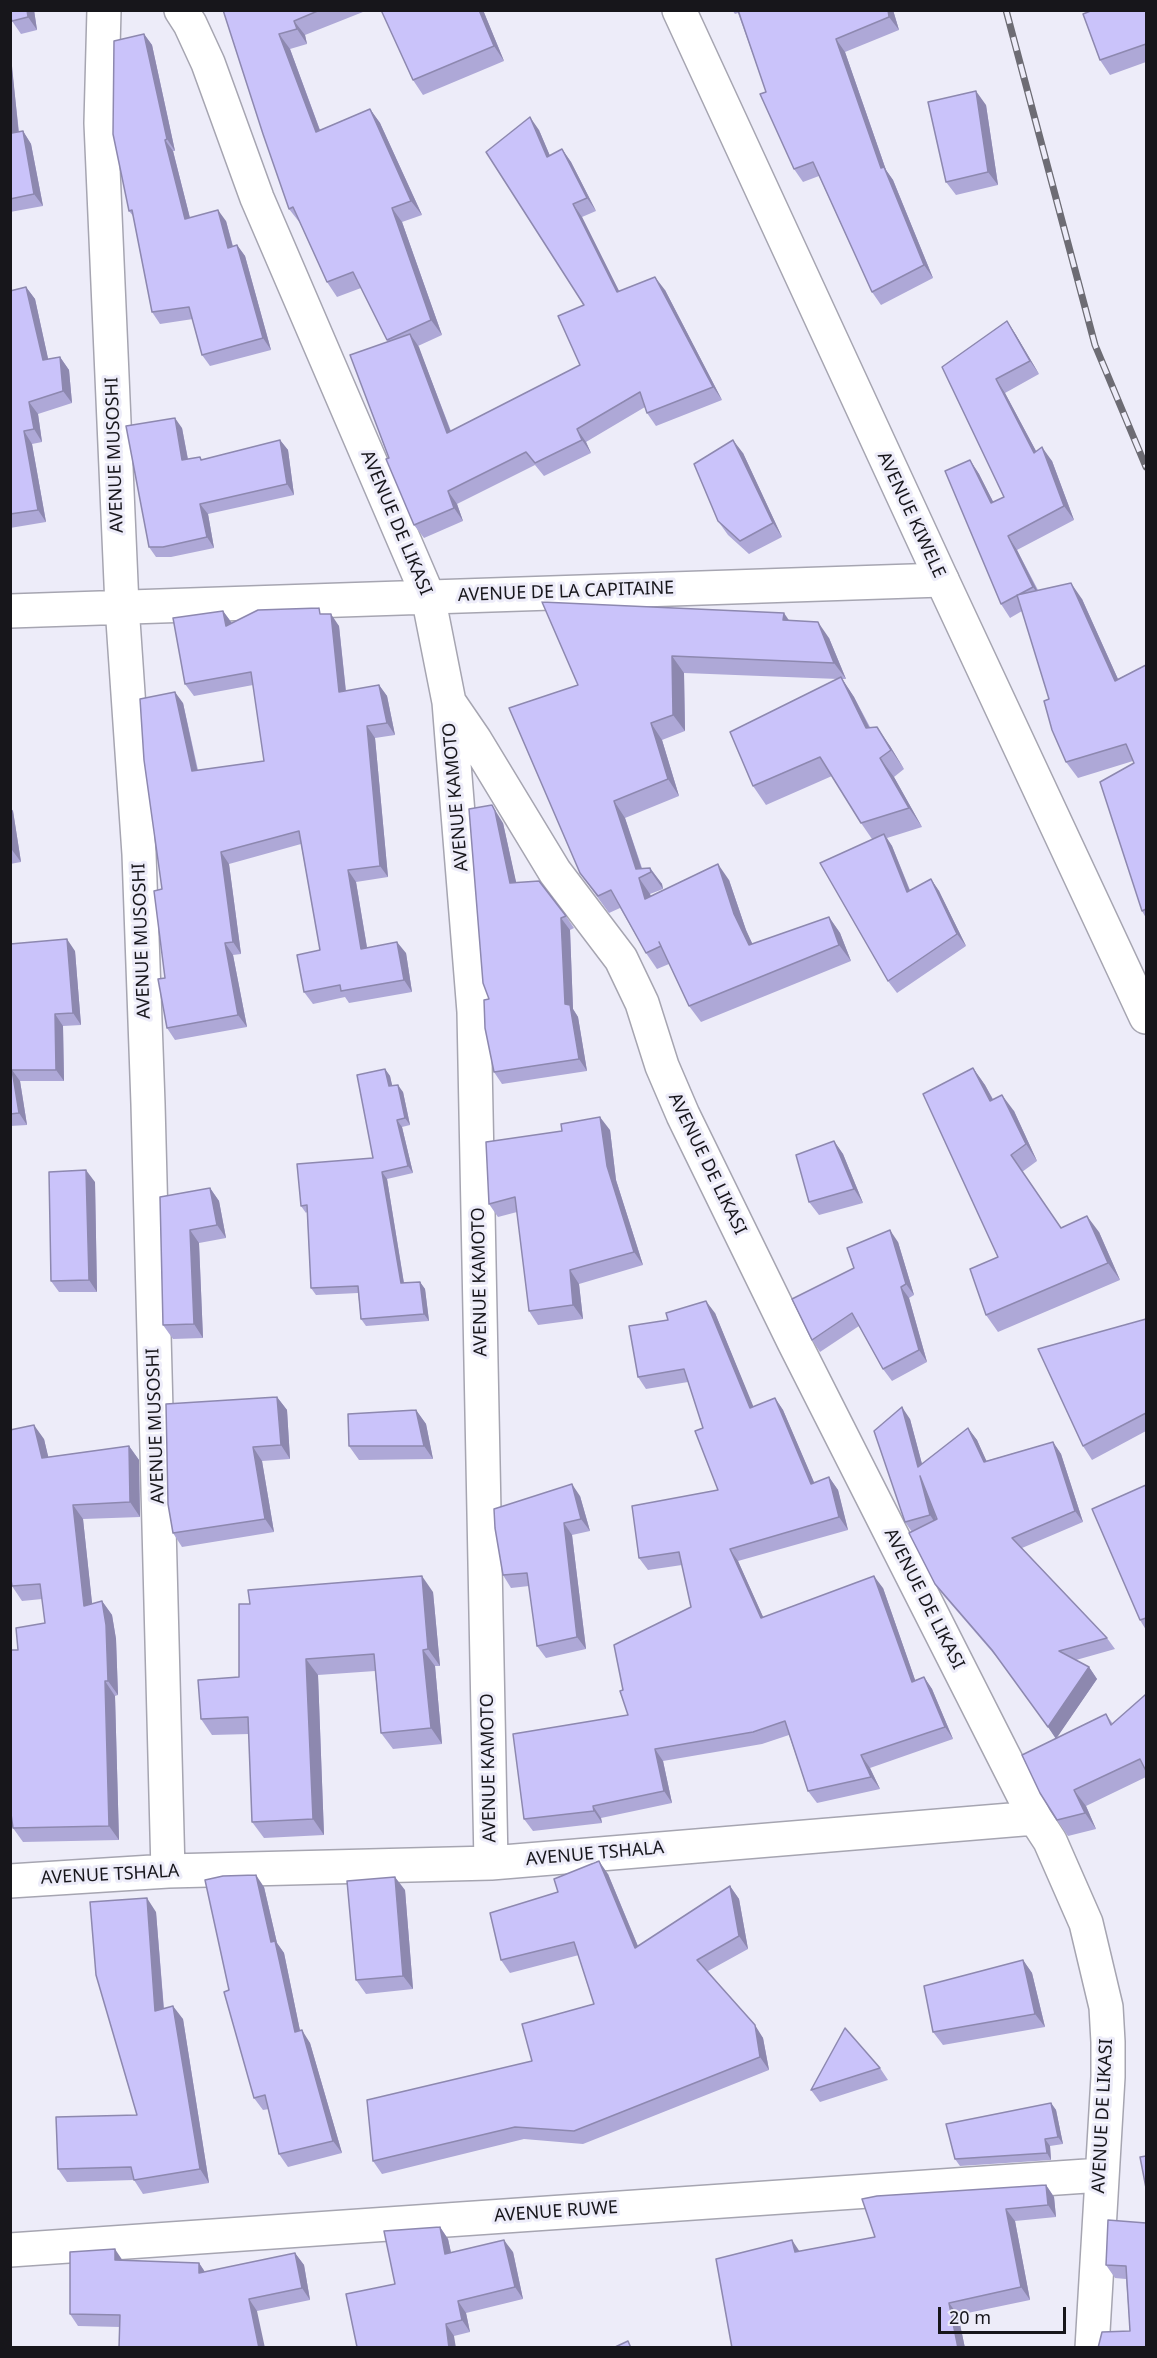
<!DOCTYPE html>
<html>
<head>
<meta charset="utf-8">
<style>
  body { margin:0 }
  #map { position:relative; width:1157px; height:2358px; overflow:hidden; background:#edecf9; font-family:"Noto Sans",sans-serif }
  canvas { display:block }
  .frame { position:absolute; inset:0; border:12px solid #17161b; pointer-events:none }
  .scale { position:absolute; left:938px; top:2307px; width:128px; height:27px; box-sizing:border-box; border:3px solid #17161b; border-top:0; padding-left:8px; font-size:18px; line-height:21px; white-space:nowrap; color:#17161b; -webkit-text-stroke:4px #edecf9; paint-order:stroke }
</style>
</head>
<body>
<div id="map">
<canvas width="1157" height="2358"></canvas>
<div class="frame"></div>
<div class="scale">20 m</div>
</div>
<script>
const c = document.querySelector('canvas').getContext('2d');
c.lineJoin = 'round';
const shape = rows => new Path2D(rows.map(r => 'M' + r).join(''));
function trace(path, color, width, dash) { c.strokeStyle = color; c.lineWidth = width; c.lineCap = dash ? 'butt' : 'round'; c.setLineDash(dash || []); c.stroke(path); }
function fill(path, color) { c.fillStyle = color; c.fill(path, 'evenodd'); }
function drawText(font, color, halo, rows, align = 'center') {
  c.font = font + ' "Noto Sans",sans-serif'; c.lineWidth = 6; c.setLineDash([]); c.textBaseline = 'middle'; c.strokeStyle = halo; c.fillStyle = color; for (const [text, x, y, turn = 0] of rows) {
    c.save(); c.translate(x, y); c.rotate((+turn || 0) * Math.PI / 180); c.textAlign = isNaN(turn) ? turn : align; if (halo) c.strokeText(text, 0, 0); c.fillText(text, 0, 0); c.restore();
  }
}
const minor = shape([
  [104,10,101,123,122,606,139,854,148,1104,168,1871],
  [181,10,190,24,208,63,257,198,428,596,449,702,475,740,555,872,621,959,642,1003,662,1066,683,1115,794,1342,1035,1818,1050,1841,1086,1923,1106,2007,1108,2042,1108,2077,1092,2348],
  [10,611,942,580],
  [449,702,474,1012,491,1863],
  [10,1881,168,1871,491,1863,1035,1818],
  [10,2250,1101,2175]
]);
const tertiary = shape([
  [679,10,942,580,1146,1017]
]);
trace(minor, '#a6a5b1', 36);
trace(tertiary, '#a6a5b1', 36);
trace(minor, '#fff', 33);
trace(tertiary, '#fff', 33);
const rail = shape([
  [1006,10,1095,345,1146,467]
]);
trace(rail, '#6d6c74', 7);
trace(rail, '#edecf9', 4.5, [14]);
fill(shape([
  [10,10,34,10,37,30,21,34,12,21],
  [223,10,368,10,305,35,307,44,290,49,320,130,370,109,380,123,422,215,402,222,442,335,418,346,451,431,580,365,584,305,539,130,550,156,562,149,571,162,596,211,582,217,619,291,665,290,722,400,656,426,647,413,645,407,586,442,591,453,544,476,535,465,457,504,463,521,424,538,414,525,389,458,388,342,361,288,337,297,327,282,300,223,289,209],
  [483,10,504,61,423,95,413,80],
  [732,10,893,10,899,30,845,52,886,170,893,180,933,278,881,305,872,292,819,176,803,182,794,169,738,13,735,14],
  [1146,10,1146,62,1110,75,1100,60],
  [144,34,152,45,175,151,173,151,190,218,226,221,233,246,237,245,245,256,271,350,210,366,202,355,193,319,160,324,152,312,133,216,129,211],
  [10,52,19,132,23,131,31,144,43,206,10,212],
  [986,105,998,185,956,195,946,182],
  [26,287,35,299,48,359,60,357,69,370,72,403,38,414,42,442,32,444,46,522,10,528,10,291],
  [1007,321,1016,335,1039,374,1005,393,1036,451,1052,461,1074,520,1017,550,1038,590,1082,599,1118,679,1146,665,1146,918,1142,911,1134,763,1133,761,1078,778,1066,762,1049,699,1022,611,1010,618,1001,604,970,460,979,474,993,502,1004,497,942,367],
  [182,428,188,459,200,457,202,460,280,440,288,450,294,495,208,514,214,548,171,557,156,557,149,547],
  [743,453,782,537,749,554,728,535,718,521],
  [223,611,232,623,324,614,339,626,346,691,379,685,387,696,395,735,375,738,388,877,356,882,367,947,406,953,412,992,349,1003,345,997,313,1004,304,992,320,950,301,844,229,864,241,954,233,955,247,1027,175,1040,167,1028,162,889,183,703,198,770,264,761,253,685,194,696,185,684],
  [789,620,829,638,846,679,842,679,854,697,870,727,890,746,904,769,894,777,922,827,887,838,892,846,910,890,931,879,939,891,966,946,897,993,888,981,872,839,861,823,832,776,766,805,753,786,838,679,684,673,685,731,662,740,679,796,625,818,642,868,650,868,662,884,663,889,650,894,651,896,729,880,746,930,752,944,829,917,840,933,851,961,701,1022,689,1006,669,964,657,969,646,953,620,908,609,913,580,873,509,708],
  [10,807,13,811,21,862,10,864],
  [503,823,516,883,566,916,574,928,570,930,573,1009,578,1017,587,1071,502,1084,494,1072,489,999],
  [10,944,75,951,81,1025,63,1026,64,1081,20,1081,27,1125,10,1126],
  [973,1068,985,1085,993,1099,1014,1111,1037,1161,1022,1172,1061,1228,1099,1232,1120,1280,998,1332,986,1315,998,1257],
  [385,1069,390,1076,392,1086,403,1092,410,1125,402,1127,413,1173,387,1179,404,1283,420,1282,425,1289,429,1321,366,1326,361,1319,358,1293,316,1295,311,1288,307,1212,306,1213,301,1206,373,1158],
  [610,1130,616,1180,643,1265,579,1284,583,1319,538,1325,529,1311,517,1212,498,1217,489,1204],
  [834,1141,843,1154,863,1203,819,1215,809,1202],
  [95,1182,97,1292,59,1292,51,1281],
  [210,1188,219,1201,226,1238,199,1243,203,1338,173,1339,163,1325,160,1197],
  [898,1242,914,1295,909,1298,927,1362,892,1381,883,1369,859,1326,820,1352,812,1340,854,1268],
  [715,1313,753,1407,775,1398,783,1410,814,1483,829,1477,838,1490,848,1530,738,1561,763,1617,883,1588,915,1680,924,1677,932,1689,953,1739,870,1768,880,1789,817,1803,808,1791,789,1735,762,1744,663,1761,672,1803,601,1818,602,1823,533,1831,524,1819,628,1715,623,1690,691,1607,682,1565,648,1570,639,1558,718,1490,703,1428,688,1382,646,1389,638,1377],
  [1146,1319,1146,1431,1092,1460,1083,1446],
  [277,1397,287,1410,290,1459,262,1461,274,1532,182,1547,173,1533],
  [416,1410,426,1424,433,1459,359,1460,349,1446],
  [910,1419,922,1464,968,1428,977,1440,986,1461,1053,1442,1061,1454,1083,1522,1022,1548,1107,1638,1115,1649,1076,1660,1089,1667,1097,1679,1056,1738,1106,1714,1113,1724,1146,1696,1146,1777,1086,1806,1096,1829,1068,1836,1057,1820,1056,1738,1000,1661,944,1596,935,1584,912,1532,905,1522],
  [44,1439,48,1457,129,1446,139,1460,140,1517,83,1519,92,1604,102,1601,112,1615,116,1639,118,1695,115,1696,119,1840,23,1842,13,1828,12,1821,10,1821,10,1650,18,1650,45,1623,42,1599,22,1601,12,1586],
  [1146,1485,1146,1630,1140,1620],
  [580,1496,590,1531,572,1535,586,1649,546,1658,537,1646,529,1586,511,1588,503,1575],
  [433,1592,440,1666,435,1666,442,1744,393,1749,381,1733,375,1671,318,1675,324,1835,264,1838,252,1822,249,1734,212,1735,201,1719,239,1677,250,1604],
  [608,1874,638,1946,730,1886,739,1899,748,1949,708,1971,763,2038,769,2070,583,2144,524,2139,382,2174,373,2161,532,2061,594,2004,579,1955,510,1973,501,1960,558,1892],
  [264,1887,277,1943,284,1953,300,2031,310,2043,342,2153,288,2167,279,2154,269,2109,263,2110,254,2098,229,1990],
  [405,1890,413,1989,366,1994,356,1980],
  [156,1912,164,2009,183,2019,209,2183,143,2194,134,2180,67,2182,58,2169,137,2115],
  [1023,1960,1032,1973,1045,2027,943,2045,933,2032],
  [880,2068,888,2080,820,2102,811,2090],
  [1051,2103,1056,2110,1063,2144,1050,2146,1051,2160,960,2166,955,2159],
  [1046,2185,1054,2197,1056,2217,1015,2221,1030,2300,958,2315,965,2348,732,2348,800,2251,875,2237],
  [1146,2223,1130,2331,1126,2279,1115,2278,1106,2265],
  [440,2227,448,2239,451,2253,513,2252,523,2299,466,2313,470,2332,454,2336,357,2347,395,2284],
  [295,2253,304,2265,310,2300,257,2311,120,2327,78,2326,70,2314,122,2260,199,2263,205,2272]
]), '#aea8d7');
fill(shape([
  [27,10,34,10,37,30,28,17],
  [479,10,483,10,504,61,494,46],
  [888,10,893,10,899,30,889,17],
  [294,21,305,35,307,44,297,29],
  [144,34,152,45,175,151,167,139],
  [279,34,290,49,326,147,316,132],
  [836,39,845,52,886,170,893,180,933,278,924,265,881,168],
  [10,52,11,56,20,146,12,133,10,120],
  [976,91,986,105,998,185,988,172],
  [370,109,380,123,422,215,411,201],
  [530,117,539,130,556,170,547,157],
  [23,131,31,144,43,206,34,194],
  [165,140,173,151,193,230,185,219],
  [562,149,571,162,596,211,587,198],
  [573,204,582,217,626,305,617,292],
  [392,208,402,222,442,335,431,320],
  [218,210,226,221,236,259,228,248],
  [237,245,245,256,271,350,263,338],
  [655,277,665,290,722,400,713,387],
  [26,287,35,299,51,372,43,360],
  [1007,321,1016,335,1039,374,1030,361],
  [410,334,419,347,456,446,447,433],
  [60,357,69,370,72,403,63,391],
  [996,379,1005,393,1044,466,1034,453],
  [29,402,38,414,42,442,34,429],
  [175,418,182,428,190,471,182,460],
  [577,429,586,442,591,453,582,440],
  [24,431,32,444,46,522,38,510],
  [280,440,288,450,294,495,287,484],
  [733,440,743,453,782,537,773,523],
  [1042,447,1052,461,1074,520,1064,506],
  [970,460,979,474,1001,517,991,503],
  [448,491,457,504,463,521,454,508],
  [200,504,208,514,214,548,207,537],
  [1008,536,1017,550,1042,600,1033,587],
  [1071,583,1082,599,1126,697,1115,681],
  [223,611,231,622,234,638,226,626],
  [784,613,795,629,783,620],
  [331,614,339,626,347,703,339,692],
  [818,622,829,638,846,679,834,663],
  [672,656,684,673,685,731,673,715],
  [841,677,854,697,879,747,866,728],
  [379,685,387,696,395,735,387,723],
  [175,692,183,703,200,783,192,771],
  [651,723,662,740,679,796,668,779],
  [367,726,375,738,388,877,380,866],
  [877,727,890,746,904,769,891,750],
  [880,758,894,777,922,827,909,808],
  [614,801,625,818,644,876,636,869],
  [492,805,503,823,519,895,510,883],
  [10,807,13,811,21,862,12,850,10,839],
  [884,834,892,846,915,904,907,892],
  [221,852,229,864,241,954,233,942],
  [718,864,729,880,746,930,761,962,749,945,734,914],
  [650,868,662,884,663,889,651,872],
  [348,870,356,882,369,960,361,949],
  [639,878,650,894,657,915,645,899],
  [931,879,939,891,966,946,957,934],
  [829,917,840,933,851,961,839,945],
  [561,918,570,930,573,1009,578,1017,587,1071,579,1059,565,1004],
  [67,939,75,951,81,1025,73,1013],
  [397,942,406,953,412,992,404,980],
  [225,943,233,955,247,1027,238,1015],
  [55,1014,63,1026,64,1081,56,1070],
  [973,1068,985,1085,1002,1117,990,1101],
  [385,1069,390,1076,394,1093,389,1086],
  [12,1070,20,1081,27,1125,19,1113],
  [398,1085,403,1092,410,1125,405,1118],
  [1002,1095,1014,1111,1037,1161,1026,1144],
  [600,1117,610,1130,616,1180,643,1265,634,1252,607,1166],
  [397,1120,402,1127,413,1173,408,1166],
  [834,1141,843,1154,863,1203,854,1189],
  [86,1170,95,1182,97,1292,89,1280],
  [382,1172,387,1179,405,1290,401,1283],
  [210,1188,219,1201,226,1238,217,1225],
  [1087,1216,1099,1232,1120,1280,1108,1263],
  [190,1230,199,1243,203,1338,194,1324],
  [890,1230,898,1242,914,1295,906,1284],
  [570,1270,579,1284,583,1319,573,1305],
  [420,1282,425,1289,429,1321,424,1314],
  [901,1287,909,1298,927,1362,919,1350],
  [706,1301,715,1313,759,1420,750,1408],
  [277,1397,287,1410,290,1459,281,1445],
  [775,1398,783,1410,820,1496,811,1484],
  [902,1407,910,1419,926,1479,918,1467],
  [416,1410,426,1424,433,1459,424,1446],
  [34,1425,44,1439,52,1472,42,1458],
  [968,1428,977,1440,992,1473,984,1462],
  [1053,1442,1061,1454,1083,1522,1075,1511],
  [129,1446,139,1460,140,1517,130,1502],
  [253,1447,262,1461,274,1532,265,1519],
  [920,1476,928,1488,938,1527,930,1515],
  [829,1477,838,1490,848,1530,839,1517],
  [572,1484,580,1496,590,1531,581,1519],
  [73,1505,83,1519,94,1621,84,1606],
  [564,1523,572,1535,586,1649,577,1637],
  [730,1549,738,1561,769,1630,761,1618],
  [422,1576,433,1592,440,1666,428,1649],
  [874,1576,883,1588,920,1694,912,1682],
  [102,1601,112,1615,116,1639,118,1695,108,1681],
  [423,1650,435,1666,442,1744,431,1728],
  [306,1659,318,1675,324,1835,313,1819],
  [1089,1667,1097,1679,1056,1739,1048,1727],
  [924,1677,932,1689,953,1739,945,1727],
  [105,1681,115,1696,119,1840,109,1826],
  [655,1749,663,1761,672,1803,664,1791],
  [861,1755,870,1768,880,1789,871,1777],
  [1074,1790,1086,1806,1096,1829,1085,1813],
  [593,1806,601,1818,602,1823,594,1811],
  [599,1861,608,1874,644,1961,635,1948],
  [256,1875,264,1887,277,1943,284,1953,303,2045,295,2032,271,1942],
  [395,1877,405,1890,413,1989,403,1976],
  [730,1886,739,1899,748,1949,739,1936],
  [147,1898,156,1912,165,2025,155,2011],
  [1023,1960,1032,1973,1045,2027,1035,2014],
  [173,2006,183,2019,209,2183,200,2169],
  [755,2025,763,2038,769,2070,760,2057],
  [302,2030,310,2043,342,2153,333,2141],
  [1051,2103,1056,2110,1063,2144,1058,2137],
  [1045,2139,1050,2146,1051,2160,1047,2153],
  [1046,2185,1054,2197,1056,2217,1048,2205],
  [1006,2209,1015,2221,1030,2300,1021,2287],
  [440,2227,448,2239,454,2266,445,2254],
  [504,2240,513,2252,523,2299,515,2287],
  [792,2240,800,2252,795,2252],
  [115,2249,123,2261,115,2260],
  [295,2253,304,2265,310,2300,302,2288],
  [199,2263,207,2275,199,2273],
  [249,2299,257,2311,265,2348,259,2348],
  [458,2301,466,2313,470,2332,462,2320],
  [949,2303,958,2315,965,2348,958,2348],
  [446,2324,454,2336,456,2348,449,2348]
]), '#8d88af');
const building = shape([
  [10,10,27,10,28,17,12,21,10,16,10,10],
  [223,10,320,10,294,21,297,29,279,34,316,132,370,109,411,201,392,208,431,320,387,340,353,272,327,282,293,207,289,209,263,134,223,10],
  [381,10,479,10,494,46,413,80,381,10],
  [738,10,888,10,889,17,836,39,881,168,884,167,924,265,872,292,813,162,794,169,760,94,766,92,738,10],
  [1093,10,1146,10,1146,44,1100,60,1083,14,1093,10],
  [144,34,167,139,165,140,185,219,218,210,228,248,237,245,263,338,202,355,189,307,152,312,132,210,129,211,113,134,114,41,144,34],
  [976,91,988,172,946,182,928,102,976,91],
  [530,117,547,157,562,149,587,198,573,204,617,292,655,277,713,387,647,413,640,392,577,429,582,440,535,463,526,452,448,491,454,508,414,525,386,459,389,458,350,355,410,334,447,433,580,365,558,316,584,305,486,152,530,117],
  [10,120,12,133,23,131,34,194,10,199,10,120],
  [26,287,43,360,60,357,63,391,29,402,34,429,24,431,38,510,10,514,10,291,26,287],
  [1007,321,1030,361,996,379,1034,453,1042,447,1064,506,1008,536,1033,587,1001,604,945,471,970,460,991,503,1004,497,942,367,1007,321],
  [175,418,182,460,200,457,201,460,280,440,287,484,200,504,207,537,163,547,149,547,126,426,175,418],
  [733,440,773,523,740,541,718,521,694,464,733,440],
  [1071,583,1115,681,1146,665,1146,909,1142,911,1100,782,1134,763,1126,744,1066,762,1052,730,1044,701,1049,699,1017,595,1071,583],
  [542,602,784,613,783,620,818,622,834,663,672,656,673,715,651,723,668,779,614,801,636,869,650,868,651,872,639,878,645,899,718,864,734,914,749,945,829,917,839,945,689,1006,659,942,661,946,646,953,611,890,598,896,580,873,509,708,578,685,542,602],
  [319,608,320,614,331,614,339,692,379,685,387,723,367,726,380,866,348,870,361,949,397,942,404,980,341,991,340,985,304,992,297,955,320,950,299,831,221,852,233,942,225,943,238,1015,167,1028,158,979,165,978,154,891,162,889,144,760,140,699,175,692,192,771,264,761,251,672,185,684,173,618,223,611,226,626,258,610,319,608],
  [841,677,866,728,877,727,891,750,880,758,909,808,861,823,820,757,753,786,730,732,841,677],
  [492,805,495,811,510,883,539,881,566,916,561,918,565,1004,570,1005,579,1059,494,1072,485,1028,484,1000,489,999,483,983,469,809,492,805],
  [884,834,907,892,931,879,957,934,888,981,820,863,884,834],
  [67,939,73,1013,55,1014,56,1070,12,1070,19,1113,10,1114,10,944,67,939],
  [973,1068,990,1101,1002,1095,1026,1144,1011,1155,1061,1228,1087,1216,1108,1263,986,1315,970,1269,998,1257,923,1094,973,1068],
  [385,1069,389,1086,398,1085,405,1118,397,1120,408,1166,382,1172,401,1283,420,1282,424,1314,361,1319,358,1286,311,1288,307,1205,301,1206,297,1164,373,1158,357,1075,385,1069],
  [600,1117,607,1166,634,1252,570,1270,573,1305,529,1311,515,1197,489,1204,486,1142,562,1131,561,1124,600,1117],
  [834,1141,854,1189,809,1202,796,1155,834,1141],
  [86,1170,89,1280,51,1281,49,1172,86,1170],
  [210,1188,217,1225,190,1230,194,1324,163,1325,160,1197,210,1188],
  [890,1230,906,1284,901,1287,919,1350,883,1369,852,1313,812,1340,792,1299,854,1268,847,1248,890,1230],
  [706,1301,750,1408,775,1398,811,1484,829,1477,839,1517,730,1549,761,1618,874,1576,912,1682,924,1677,945,1727,861,1755,871,1777,808,1791,785,1721,753,1732,655,1749,664,1791,593,1806,594,1811,524,1819,513,1734,628,1715,620,1691,623,1690,614,1645,691,1607,679,1552,639,1558,632,1506,718,1490,695,1431,703,1428,684,1369,638,1377,629,1326,668,1320,666,1313,706,1301],
  [1146,1319,1146,1413,1083,1446,1038,1349,1146,1319],
  [277,1397,281,1445,253,1447,265,1519,173,1533,168,1504,166,1404,277,1397],
  [902,1407,918,1467,968,1428,984,1462,1053,1442,1075,1511,1012,1538,1107,1638,1059,1651,1089,1667,1048,1727,992,1650,935,1584,909,1533,937,1519,920,1476,930,1515,905,1522,874,1431,902,1407],
  [416,1410,424,1446,349,1446,348,1414,416,1410],
  [34,1425,42,1458,129,1446,130,1502,73,1505,84,1606,102,1601,106,1625,108,1681,105,1681,109,1826,13,1828,10,1807,10,1650,18,1650,16,1628,45,1623,40,1584,12,1586,10,1574,10,1430,34,1425],
  [572,1484,581,1519,564,1523,577,1637,537,1646,527,1573,503,1575,495,1528,494,1509,572,1484],
  [1146,1485,1146,1618,1140,1620,1092,1509,1146,1485],
  [422,1576,428,1649,423,1650,431,1728,381,1733,374,1654,306,1659,313,1819,252,1822,248,1717,201,1719,198,1680,239,1677,239,1604,250,1604,248,1590,422,1576],
  [1145,1695,1146,1696,1146,1771,1140,1759,1074,1790,1085,1813,1057,1820,1040,1793,1022,1755,1106,1714,1111,1725,1145,1695],
  [599,1861,635,1948,730,1886,739,1936,697,1960,755,2025,760,2057,574,2131,515,2127,373,2161,367,2100,532,2061,522,2024,594,2004,574,1942,501,1960,490,1913,558,1892,554,1879,599,1861],
  [256,1875,271,1942,275,1941,295,2032,302,2030,333,2141,279,2154,265,2095,254,2098,224,1992,229,1990,205,1880,223,1876,256,1875],
  [395,1877,403,1976,356,1980,347,1881,395,1877],
  [147,1898,155,2011,173,2006,200,2169,134,2180,131,2167,58,2169,56,2117,137,2115,96,1975,90,1902,147,1898],
  [1023,1960,1035,2014,933,2032,924,1986,1023,1960],
  [845,2028,880,2068,811,2090,845,2028],
  [1051,2103,1058,2137,1045,2139,1047,2153,955,2159,946,2124,1051,2103],
  [1146,2156,1146,2188,1140,2157,1146,2156],
  [1046,2185,1048,2205,1006,2209,1021,2287,949,2303,958,2348,732,2348,716,2259,792,2240,795,2252,875,2237,862,2199,877,2196,1046,2185],
  [1108,2220,1146,2223,1146,2348,1098,2348,1102,2332,1130,2331,1126,2266,1106,2265,1108,2220],
  [440,2227,445,2254,504,2240,515,2287,458,2301,462,2320,446,2324,449,2348,353,2348,357,2347,346,2294,395,2284,384,2231,440,2227],
  [115,2249,115,2260,199,2263,199,2273,295,2253,302,2288,249,2299,259,2348,119,2348,120,2315,70,2314,70,2252,115,2249],
  [628,2341,631,2348,613,2348,628,2341]
]);
fill(building, '#cac3fa');
trace(building, '#8d88af', 1.5);
drawText('18px', '#17161b', '#edecf9', [
  ["AVENUE MUSOSHI",115,455,-92],
  ["AVENUE KIWELE",911,515,65],
  ["AVENUE DE LIKASI",396,523,67],
  ["AVENUE DE LA CAPITAINE",566,592,-2],
  ["AVENUE KAMOTO",456,797,-95],
  ["AVENUE MUSOSHI",142,941,-92],
  ["AVENUE DE LIKASI",707,1164,64],
  ["AVENUE KAMOTO",480,1282,-91],
  ["AVENUE MUSOSHI",156,1426,-92],
  ["AVENUE DE LIKASI",924,1599,63],
  ["AVENUE KAMOTO",489,1768,-91],
  ["AVENUE TSHALA",595,1854,-5],
  ["AVENUE TSHALA",110,1875,-3],
  ["AVENUE DE LIKASI",1103,2116,-87],
  ["AVENUE RUWE",556,2212,-4]
]);
</script>
</body>
</html>
